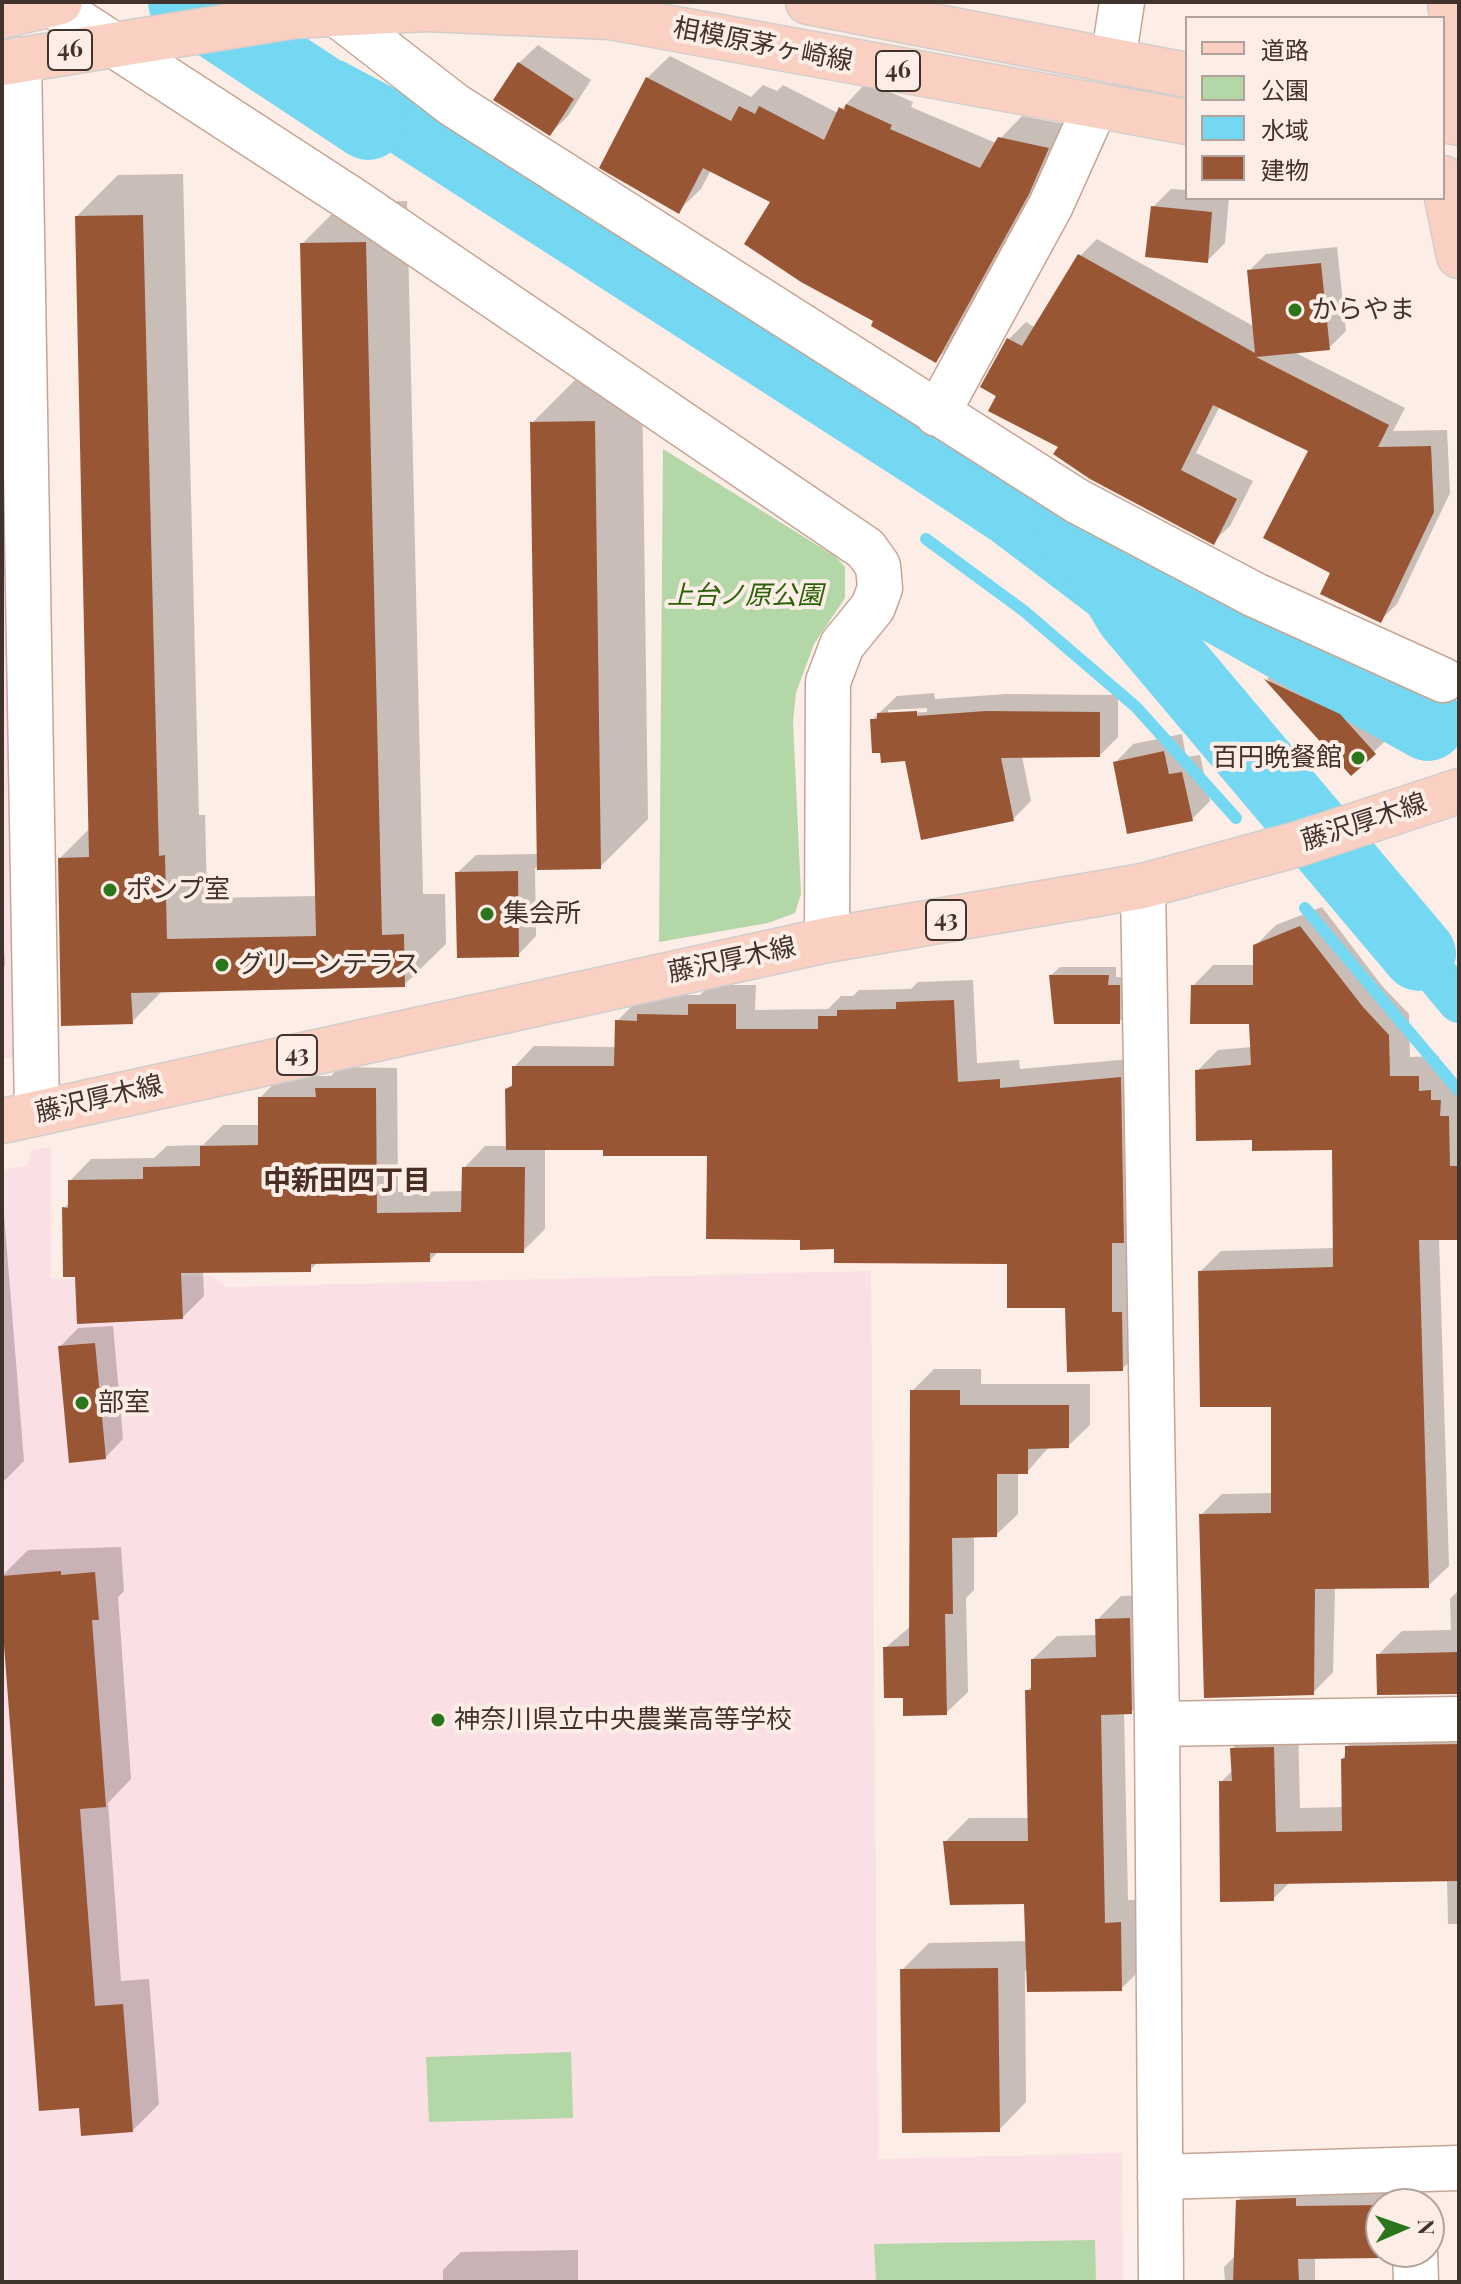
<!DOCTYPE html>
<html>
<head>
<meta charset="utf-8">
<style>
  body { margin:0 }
  #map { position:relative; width:1461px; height:2284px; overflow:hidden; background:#fcede7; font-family:"Playfair Display","Noto Sans JP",serif }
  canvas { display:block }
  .frame { position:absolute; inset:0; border:4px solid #40332c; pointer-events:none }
  .legend { position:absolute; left:1185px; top:16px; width:260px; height:184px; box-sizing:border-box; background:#fcede7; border:2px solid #b1a39c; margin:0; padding:10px 14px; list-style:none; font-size:24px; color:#40332c }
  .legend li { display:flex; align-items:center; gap:16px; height:40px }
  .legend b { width:40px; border:2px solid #b1a39c }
  .north { position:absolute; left:1365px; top:2188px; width:80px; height:80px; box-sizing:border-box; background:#fcede7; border:2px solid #b1a39c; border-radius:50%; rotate:88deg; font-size:22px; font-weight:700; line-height:32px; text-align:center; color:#40332c }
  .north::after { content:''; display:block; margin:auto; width:28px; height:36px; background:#2b761c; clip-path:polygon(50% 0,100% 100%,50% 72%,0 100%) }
</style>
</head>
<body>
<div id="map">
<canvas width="1461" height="2284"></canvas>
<div class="frame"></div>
<ul class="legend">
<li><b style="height:10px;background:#fad0c2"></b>道路</li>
<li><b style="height:22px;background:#b4d7a7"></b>公園</li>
<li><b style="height:22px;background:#75d8f2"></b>水域</li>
<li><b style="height:22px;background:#985634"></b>建物</li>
</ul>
<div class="north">N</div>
</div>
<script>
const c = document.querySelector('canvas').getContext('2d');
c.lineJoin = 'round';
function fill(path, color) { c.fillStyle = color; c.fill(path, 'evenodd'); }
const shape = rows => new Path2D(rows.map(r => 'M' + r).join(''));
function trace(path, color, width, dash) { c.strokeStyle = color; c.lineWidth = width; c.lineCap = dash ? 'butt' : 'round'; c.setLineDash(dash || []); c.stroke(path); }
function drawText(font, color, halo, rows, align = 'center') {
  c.font = font + ' "Playfair Display","Noto Sans JP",serif'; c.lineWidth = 8; c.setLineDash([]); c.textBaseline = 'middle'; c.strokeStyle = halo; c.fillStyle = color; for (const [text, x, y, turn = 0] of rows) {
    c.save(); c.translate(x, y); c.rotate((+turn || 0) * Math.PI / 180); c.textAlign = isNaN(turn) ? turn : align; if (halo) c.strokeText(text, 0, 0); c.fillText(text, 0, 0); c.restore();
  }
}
fill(shape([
  [2,108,19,1056,2,1059],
  [51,1147,51,1279,212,1276,227,1287,871,1271,878,2159,1122,2153,1123,2282,2,2282,2,1170,28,1165,31,1150]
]), '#fadfe4');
fill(shape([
  [663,449,836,557,845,567,845,598,814,644,796,693,793,721,801,894,795,913,768,923,659,942],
  [571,2052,573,2118,429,2122,426,2057],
  [1095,2240,1096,2282,876,2282,874,2244]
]), '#b4d7a7');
fill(shape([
  [343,61,424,104,1167,568,1159,597,1131,646,991,540,912,488,313,103,249,70]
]), '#75d8f2');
fill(shape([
  [538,45,591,80,568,116,550,134,519,63],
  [670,56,751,97,763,85,777,91,783,85,838,113,863,86,870,83,913,102,911,107,996,143,1022,116,1070,125,959,338,936,360,876,320,773,201,711,170,701,189,678,211,647,78],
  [183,174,199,815,205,815,207,898,317,896,302,244,343,203,407,201,423,894,445,894,446,944,404,985,163,990,132,1022,60,858,90,828,77,216,118,175],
  [1171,189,1187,190,1187,198,1229,198,1225,243,1207,261,1153,207],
  [1097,239,1255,327,1249,271,1266,254,1337,247,1346,331,1329,348,1294,352,1405,408,1393,431,1447,430,1450,493,1397,604,1380,621,1333,572,1311,450,1220,406,1196,453,1253,481,1230,526,1213,542,1060,446,983,387,1009,339,1026,322,1036,328,1080,256],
  [2,367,5,575,2,578],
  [642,374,648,819,600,867,535,868,536,936,518,955,457,873,476,855,538,854,532,423,580,375],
  [1284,662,1359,696,1393,734,1351,773,1267,679],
  [934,693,935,699,1006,694,1118,695,1118,737,1100,755,1022,756,1031,801,1013,819,907,759,872,720,897,696],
  [927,708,927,712,888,714,888,710],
  [1182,734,1186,757,1200,755,1210,801,1192,819,1115,763,1133,744],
  [1322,907,1383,987,1409,1014,1410,1057,1439,1056,1439,1071,1451,1071,1451,1080,1459,1080,1459,1238,1439,1238,1449,1566,1428,1586,1335,1587,1333,1672,1313,1693,1201,1515,1222,1494,1273,1493,1273,1405,1200,1272,1221,1251,1335,1248,1334,1148,1254,1138,1197,1071,1218,1050,1252,1047,1251,1022,1193,986,1213,965,1255,965,1255,946,1276,925],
  [2,919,5,965,2,968],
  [1060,967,1116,967,1116,977,1128,977,1128,1013,1119,1022,1052,1004,1051,975],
  [973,980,977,1063,1019,1060,1020,1069,1141,1058,1143,1349,1122,1369,1067,1306,1009,1262,836,1247,802,1238,709,1154,545,1148,545,1229,523,1251,439,1251,430,1260,318,1262,310,1270,203,1271,204,1296,183,1317,77,1275,64,1208,70,1202,70,1181,91,1159,154,1158,167,1146,203,1145,223,1125,260,1125,260,1098,281,1076,331,1076,339,1067,397,1068,398,1192,464,1191,464,1168,485,1146,508,1146,507,1090,514,1083,514,1067,534,1046,616,1047,617,1021,637,1001,653,1001,659,995,700,995,710,985,756,985,755,1010,828,1009,841,996,853,996,859,990,911,989,918,982],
  [2,1189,24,1461,2,1483],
  [113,1326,123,1439,105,1458,60,1347,78,1328],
  [934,1369,981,1369,981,1384,1090,1384,1090,1425,1068,1446,1049,1447,1027,1472,1018,1472,1018,1514,996,1535,974,1536,974,1590,966,1598,968,1692,946,1713,905,1696,885,1648,911,1626,912,1391],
  [121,1547,124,1591,118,1597,131,1779,108,1803,121,1981,149,1979,159,2104,132,2131,81,2106,2,1591,2,1576,28,1550],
  [1459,1590,1459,1692,1378,1655,1402,1631,1451,1630,1450,1599],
  [1153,1595,1155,1689,1131,1712,1124,1712,1128,1900,1144,1900,1145,1965,1121,1989,1025,1971,1026,2102,999,2130,902,1970,929,1943,1027,1941,1026,1902,945,1842,969,1818,1030,1818,1027,1691,1033,1685,1033,1659,1057,1636,1098,1635,1097,1620,1121,1596],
  [1459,1721,1459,1924,1448,1924,1447,1880,1290,1882,1273,1899,1221,1782,1233,1770,1232,1749,1257,1724,1298,1724,1300,1808,1344,1807,1343,1759,1347,1747,1372,1722],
  [1256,2183,1403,2188,1403,2204,1381,2204,1381,2252,1393,2252,1389,2256,1315,2257,1315,2282,1225,2282,1224,2267,1236,2255,1238,2201],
  [1459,2249,1459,2282,1457,2282,1457,2251],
  [578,2250,578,2282,443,2282,443,2270,461,2252]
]), '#0003');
trace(shape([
  [926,539,1024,611,1136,707,1236,818],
  [1305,908,1459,1091]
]), '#75d8f2', 12);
trace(shape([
  [1419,954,1459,1002]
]), '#75d8f2', 42);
trace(shape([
  [185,2,368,123],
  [1072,537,1093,549,1164,576,1428,724],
  [1093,549,1132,614,1419,954]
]), '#75d8f2', 74);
fill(shape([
  [518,62,574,99,550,136,493,100],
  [646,77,731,121,739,106,755,114,759,106,824,140,839,107,844,110,846,104,892,125,890,129,980,168,998,137,1049,148,1029,194,936,363,871,326,873,321,801,282,744,244,770,202,703,168,679,214,599,168],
  [1151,206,1212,212,1208,263,1145,257],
  [143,215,159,856,165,855,167,939,316,936,300,243,366,242,382,935,404,934,405,987,131,993,133,1024,61,1026,58,858,89,857,75,216],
  [1078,254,1255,353,1247,270,1321,263,1330,350,1256,357,1389,425,1378,447,1431,446,1434,512,1381,623,1320,594,1330,573,1263,538,1308,451,1213,405,1181,470,1237,499,1214,545,1090,479,1053,454,1058,447,988,411,996,396,980,387,1007,338,1022,346],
  [595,421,601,869,537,870,530,422],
  [1264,679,1340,714,1376,754,1351,776],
  [917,711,917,716,986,711,1100,712,1100,757,1001,758,1014,821,921,840,905,761,881,763,880,753,872,753,870,719,877,719,877,713],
  [1164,751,1169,774,1182,772,1193,821,1127,834,1113,762],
  [518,871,519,957,457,958,455,872],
  [1300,926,1363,1007,1389,1035,1390,1076,1419,1076,1419,1091,1431,1090,1431,1100,1441,1100,1440,1116,1449,1116,1450,1166,1459,1166,1459,1240,1419,1240,1429,1588,1315,1589,1314,1695,1204,1698,1199,1514,1271,1513,1271,1407,1200,1407,1198,1271,1333,1267,1332,1150,1252,1151,1252,1140,1196,1141,1195,1070,1251,1065,1249,1024,1190,1024,1191,985,1253,985,1253,945],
  [1049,975,1109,975,1108,985,1120,985,1120,1024,1054,1024],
  [954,1000,958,1082,1000,1079,1000,1088,1121,1077,1124,1243,1112,1243,1112,1312,1122,1312,1123,1371,1067,1372,1065,1308,1007,1308,1007,1264,834,1263,834,1249,800,1250,800,1240,706,1239,707,1156,603,1156,603,1150,506,1150,505,1089,512,1086,512,1066,614,1066,615,1020,637,1021,637,1014,688,1015,688,1004,736,1004,736,1029,818,1029,818,1016,837,1016,837,1010,896,1009,896,1002],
  [315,1088,376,1088,377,1213,461,1212,462,1167,525,1167,524,1253,430,1253,430,1262,311,1264,311,1272,181,1273,183,1319,77,1324,75,1277,63,1277,62,1207,68,1208,68,1180,143,1179,143,1167,200,1166,200,1146,258,1145,258,1097,316,1097],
  [95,1343,106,1459,69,1463,58,1346],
  [910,1390,960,1390,960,1405,1069,1405,1069,1448,1028,1449,1028,1474,997,1474,997,1537,952,1538,953,1614,945,1614,947,1715,903,1716,903,1698,884,1698,883,1647,909,1646],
  [61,1571,61,1575,95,1572,99,1620,92,1620,106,1807,80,1809,95,2006,123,2004,133,2132,81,2136,79,2108,39,2111,2,1618,2,1576],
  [1130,1618,1132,1714,1101,1715,1105,1923,1121,1922,1122,1991,1027,1992,1024,1904,950,1905,943,1841,1028,1841,1025,1690,1031,1690,1031,1659,1096,1657,1095,1619],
  [1459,1652,1459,1694,1377,1695,1376,1654],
  [1459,1744,1459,1881,1274,1884,1274,1901,1220,1902,1219,1781,1232,1781,1230,1748,1274,1747,1276,1832,1342,1831,1341,1759,1345,1758,1345,1746],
  [998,1968,1000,2132,902,2133,900,1969],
  [1296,2198,1296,2206,1381,2205,1381,2258,1298,2259,1299,2282,1233,2282,1236,2200]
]), '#985634');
const minor = shape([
  [321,2,454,105,1077,501,1255,595,1443,680],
  [51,4,354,201,866,549,878,566,880,588,873,607,842,645,828,682,827,940],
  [19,60,37,1112],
  [1113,61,1122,2],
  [937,414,1051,205,1095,107],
  [1143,886,1157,1724,1161,2282],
  [1157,1724,1459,1719],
  [1160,2177,1459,2168],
  [1415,2252,1416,2282]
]);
const major = shape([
  [808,2,1187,75],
  [1450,2,1459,81],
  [2,16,60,2],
  [2,63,294,16,427,9,610,17,1187,122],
  [1443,120,1459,123],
  [1443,178,1459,256],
  [2,1121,827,940,1143,886,1298,844,1459,791]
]);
trace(minor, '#c6a595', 47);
trace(major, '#d1cecc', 47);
trace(minor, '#fff', 44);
trace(major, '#fad0c2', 44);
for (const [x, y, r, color] of [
  [1295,310,8,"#2b761c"],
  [1358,758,8,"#2b761c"],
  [110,890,8,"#2b761c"],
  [487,914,8,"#2b761c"],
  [222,965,8,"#2b761c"],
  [82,1403,8,"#2b761c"],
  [438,1720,8,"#2b761c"]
]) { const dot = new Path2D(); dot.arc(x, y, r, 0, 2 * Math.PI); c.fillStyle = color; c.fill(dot); trace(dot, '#fcede7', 3); }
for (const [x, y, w] of [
  [70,50,44],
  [898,71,44],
  [946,920,40],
  [297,1055,40]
]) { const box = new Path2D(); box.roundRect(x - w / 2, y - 20, w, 40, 6); c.fillStyle = '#fcede7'; c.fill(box); trace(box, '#40332c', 2); }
drawText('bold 24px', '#40332c', null, [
  ["46",70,50],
  ["46",898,71],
  ["43",946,920],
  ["43",297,1055]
]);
drawText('26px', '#40332c', '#fcede7', [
  ["相模原茅ヶ崎線",763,45,11],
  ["藤沢厚木線",1364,822,-18],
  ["藤沢厚木線",732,960,-12],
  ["藤沢厚木線",99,1099,-13]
]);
drawText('26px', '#40332c', '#fcede7', [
  ["からやま",1311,310],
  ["百円晩餐館",1342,758,"right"],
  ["ポンプ室",126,890],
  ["集会所",503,914],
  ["グリーンテラス",238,965],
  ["部室",98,1403],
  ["神奈川県立中央農業高等学校",454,1720]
], 'left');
drawText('italic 26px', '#2b6207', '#fcede7', [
  ["上台ノ原公園",745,596]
]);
drawText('bold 28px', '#492e21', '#fcede7', [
  ["中新田四丁目",347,1181]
]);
</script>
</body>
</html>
